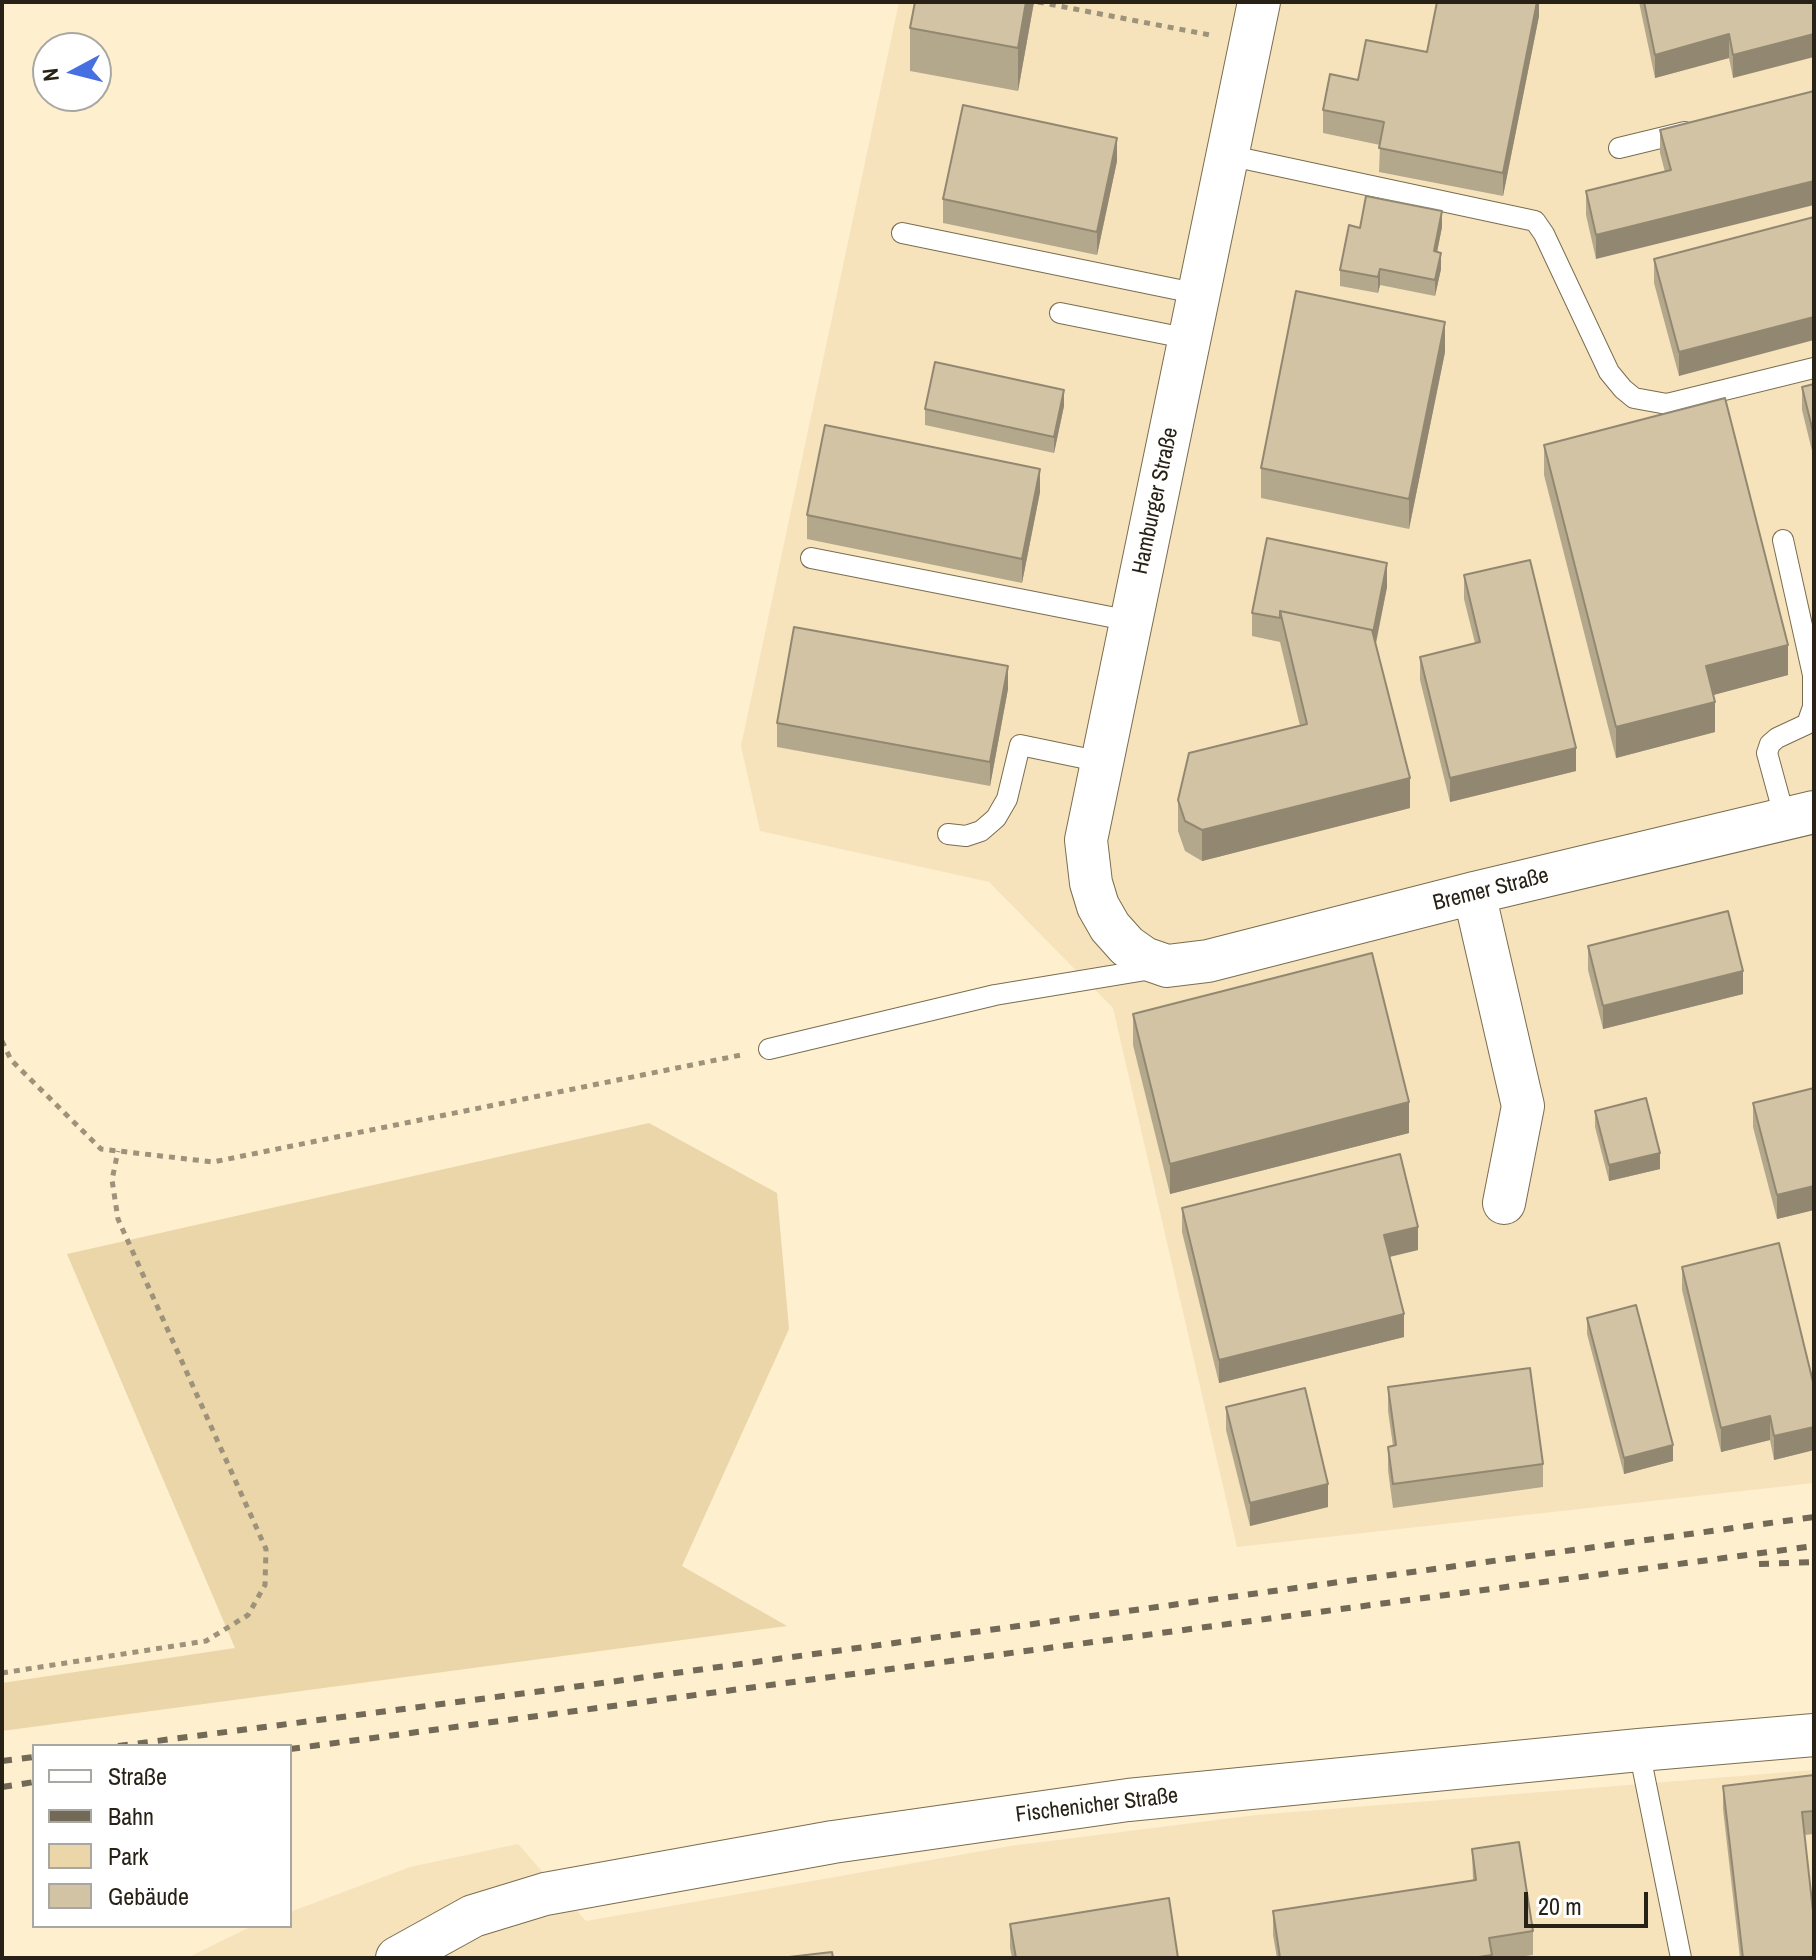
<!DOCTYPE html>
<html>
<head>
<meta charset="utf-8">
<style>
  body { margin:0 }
  #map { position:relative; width:1816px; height:1960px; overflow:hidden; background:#feefce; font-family:"Archivo Narrow",sans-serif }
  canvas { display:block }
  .frame { position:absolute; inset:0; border:4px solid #282216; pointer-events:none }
  .legend { position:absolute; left:32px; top:1744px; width:260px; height:184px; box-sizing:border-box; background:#fff; border:2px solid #a9a7a2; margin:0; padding:10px 14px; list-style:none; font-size:24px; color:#282216 }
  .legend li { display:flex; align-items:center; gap:16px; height:40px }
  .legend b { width:40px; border:2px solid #a9a7a2 }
  .north { position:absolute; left:32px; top:32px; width:80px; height:80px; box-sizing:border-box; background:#fff; border:2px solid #a9a7a2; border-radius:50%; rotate:263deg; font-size:22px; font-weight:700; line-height:32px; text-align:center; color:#282216 }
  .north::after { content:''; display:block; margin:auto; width:28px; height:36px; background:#466fe1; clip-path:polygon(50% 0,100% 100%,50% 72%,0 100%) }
  .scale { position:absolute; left:1524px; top:1892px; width:124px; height:36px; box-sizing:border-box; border:4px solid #282216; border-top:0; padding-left:10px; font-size:24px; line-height:28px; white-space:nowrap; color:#282216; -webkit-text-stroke:6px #fff; paint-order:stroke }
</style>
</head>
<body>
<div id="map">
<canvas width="1816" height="1960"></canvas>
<div class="frame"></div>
<ul class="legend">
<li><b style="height:10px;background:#fff"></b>Straße</li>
<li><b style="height:10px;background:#726956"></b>Bahn</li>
<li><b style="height:22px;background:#ebd6a9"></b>Park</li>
<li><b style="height:22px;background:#d1c3a3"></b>Gebäude</li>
</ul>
<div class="north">N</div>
<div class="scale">20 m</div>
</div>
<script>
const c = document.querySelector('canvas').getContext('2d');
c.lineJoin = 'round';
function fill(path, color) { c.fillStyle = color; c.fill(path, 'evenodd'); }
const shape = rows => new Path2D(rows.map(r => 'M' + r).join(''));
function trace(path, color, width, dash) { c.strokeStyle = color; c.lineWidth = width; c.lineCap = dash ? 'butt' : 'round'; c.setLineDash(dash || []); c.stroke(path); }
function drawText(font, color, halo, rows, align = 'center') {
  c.font = font + ' "Archivo Narrow",sans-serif'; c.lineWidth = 6; c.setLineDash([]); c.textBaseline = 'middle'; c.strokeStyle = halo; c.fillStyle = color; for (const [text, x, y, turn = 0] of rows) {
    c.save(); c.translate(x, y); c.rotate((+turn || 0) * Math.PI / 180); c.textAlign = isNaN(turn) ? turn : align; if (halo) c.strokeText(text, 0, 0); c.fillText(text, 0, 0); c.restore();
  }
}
fill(shape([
  [899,2,1814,2,1814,1483,1237,1547,1113,1008,989,882,760,831,741,746],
  [1814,1770,1814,1958,187,1958,252,1926,290,1926,290,1912,410,1867,518,1844,586,1921,1010,1846,1256,1815]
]), '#f6e3bc');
fill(shape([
  [649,1123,777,1193,789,1329,682,1566,787,1626,2,1731,2,1683,235,1648,67,1254]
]), '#ebd6a9');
const lane = shape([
  [1619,148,1685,132],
  [1227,155,1535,221,1544,234,1609,372,1623,389,1634,398,1667,404,1814,368],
  [902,233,1199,294],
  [1060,313,1190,339],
  [1783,540,1813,675,1813,707,1807,724,1777,738,1770,744,1767,753,1785,819],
  [811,558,1131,621],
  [948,834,966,836,981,831,996,818,1007,799,1020,745,1102,762],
  [769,1049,995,995,1152,969],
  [1639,1750,1681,1958]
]);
const street = shape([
  [1259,2,1086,840,1091,883,1098,906,1110,927,1127,946,1144,958,1167,966,1208,961,1474,893,1814,812],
  [1474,893,1523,1106,1504,1203],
  [397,1958,473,1916,545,1894,833,1842,1128,1800,1639,1750,1814,1735]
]);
trace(lane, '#7a6d4f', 22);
trace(street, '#7a6d4f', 44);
trace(shape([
  [1038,2,1210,35],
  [2,1041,11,1060,101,1149,213,1162,741,1055],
  [2,1673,206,1641,248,1615,265,1585,266,1549,118,1219,112,1180,118,1151]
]), '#9d927a', 5, [6, 6]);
trace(lane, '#fff', 20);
trace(street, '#fff', 42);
trace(shape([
  [1759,1564,1814,1562],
  [118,1746,573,1687,1814,1517],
  [290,1749,1814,1546],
  [2,1761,34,1757],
  [2,1787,34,1782]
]), '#726956', 6, [10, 10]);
fill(shape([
  [1034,2,1018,91,910,71,910,28],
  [1539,2,1539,16,1503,196,1379,172,1380,145,1323,133,1323,110,1358,80,1427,52],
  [1639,2,1814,2,1733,78,1729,58,1655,78],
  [1814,91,1596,259,1586,215,1586,191,1665,172,1660,153,1660,130],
  [1117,161,1097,255,943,223,943,199],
  [1814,217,1679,376,1654,283,1654,259],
  [1442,227,1437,252,1441,269,1435,296,1380,285,1378,293,1340,286,1340,270,1360,228],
  [1445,352,1409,529,1261,498,1261,468],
  [1814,384,1814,459,1802,410,1802,387],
  [1064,406,1054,453,925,425,925,409],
  [1544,445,1788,675,1713,695,1715,732,1616,758,1544,475],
  [1040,492,1022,583,807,539,807,515],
  [1464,575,1576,771,1450,802,1420,680,1420,657,1475,643,1464,599],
  [1387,587,1376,644,1410,808,1202,861,1185,851,1178,831,1178,800,1300,726,1280,642,1252,636,1252,613],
  [1008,689,990,786,777,747,777,723],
  [1588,946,1743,994,1603,1029,1588,970],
  [1133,1014,1409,1133,1170,1194,1133,1045],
  [1814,1088,1814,1210,1777,1219,1753,1127,1753,1103],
  [1595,1111,1660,1169,1609,1181,1595,1127],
  [1182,1208,1418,1250,1390,1257,1404,1337,1219,1383,1182,1232],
  [1682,1267,1814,1386,1814,1450,1774,1460,1770,1440,1721,1452,1682,1290],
  [1587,1318,1673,1461,1624,1474,1587,1334],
  [1388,1387,1543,1464,1543,1487,1393,1508,1388,1470,1388,1447,1393,1446,1388,1411],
  [1226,1407,1328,1507,1250,1526,1226,1430],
  [1814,1775,1814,1834,1805,1835,1814,1958,1740,1958,1723,1809,1723,1786],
  [1472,1849,1533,1931,1533,1955,1511,1958,1277,1958,1273,1935,1273,1911,1473,1881],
  [1010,1924,1178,1958,1012,1958,1010,1948]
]), '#b4a88c');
fill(shape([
  [1026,2,1034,2,1018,91,1018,48],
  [1537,2,1539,2,1539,16,1503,196,1503,173],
  [1729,34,1729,58,1655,78,1655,55],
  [1814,34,1814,57,1733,78,1733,55],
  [1117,138,1117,161,1097,255,1097,232],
  [1814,181,1814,205,1596,259,1596,235],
  [1442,211,1442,227,1434,267,1434,251],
  [1441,253,1441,269,1435,296,1435,280],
  [1380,269,1380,285,1378,293,1378,277],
  [1814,317,1814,340,1679,376,1679,352],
  [1445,322,1445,352,1409,529,1409,499],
  [1064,390,1064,406,1054,453,1054,437],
  [1040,469,1040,492,1022,583,1022,559],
  [1387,563,1387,587,1372,661,1372,637],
  [1788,645,1788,675,1706,697,1706,666],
  [1008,666,1008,689,990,786,990,762],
  [1715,702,1715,732,1616,758,1616,727],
  [1576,748,1576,771,1450,802,1450,778],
  [1410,778,1410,808,1202,861,1202,830],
  [1743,971,1743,994,1603,1029,1603,1006],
  [1409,1102,1409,1133,1170,1194,1170,1164],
  [1660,1153,1660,1169,1609,1181,1609,1165],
  [1814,1186,1814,1210,1777,1219,1777,1195],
  [1418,1227,1418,1250,1384,1258,1384,1235],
  [1404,1314,1404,1337,1219,1383,1219,1360],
  [1770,1416,1770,1440,1721,1452,1721,1428],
  [1814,1427,1814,1450,1774,1460,1774,1436],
  [1673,1445,1673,1461,1624,1474,1624,1458],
  [1328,1484,1328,1507,1250,1526,1250,1503]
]), '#928872');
const building = shape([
  [915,2,1026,2,1018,48,910,28,915,2],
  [1437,2,1537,2,1503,173,1379,148,1384,122,1323,110,1330,74,1358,80,1366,40,1427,52,1437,2],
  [1644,2,1814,2,1814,34,1733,55,1729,34,1655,55,1644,2],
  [1814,91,1814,181,1596,235,1586,191,1671,170,1660,130,1814,91],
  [963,105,1117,138,1097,232,943,199,963,105],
  [1366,196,1442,211,1434,251,1441,253,1435,280,1380,269,1378,277,1340,270,1349,225,1360,228,1366,196],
  [1814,217,1814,317,1679,352,1654,259,1814,217],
  [1296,291,1445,322,1409,499,1261,468,1296,291],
  [935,362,1064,390,1054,437,925,409,935,362],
  [1814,384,1814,436,1802,387,1814,384],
  [1725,398,1788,645,1706,666,1715,702,1616,727,1544,445,1725,398],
  [825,425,1040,469,1022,559,807,515,825,425],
  [1267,538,1387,563,1373,633,1372,630,1280,611,1280,618,1252,613,1267,538],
  [1530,560,1576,748,1450,778,1420,657,1480,642,1464,575,1530,560],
  [1280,611,1372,630,1410,778,1202,830,1185,821,1178,800,1189,753,1307,724,1280,611],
  [794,627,1008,666,990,762,777,723,794,627],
  [1728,911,1743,971,1603,1006,1588,946,1728,911],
  [1372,953,1409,1102,1170,1164,1133,1014,1372,953],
  [1814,1088,1814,1186,1777,1195,1753,1103,1814,1088],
  [1646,1098,1660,1153,1609,1165,1595,1111,1646,1098],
  [1400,1154,1418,1227,1384,1235,1404,1314,1219,1360,1182,1208,1400,1154],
  [1779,1243,1814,1386,1814,1427,1774,1436,1770,1416,1721,1428,1682,1267,1779,1243],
  [1636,1305,1673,1445,1624,1458,1587,1318,1636,1305],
  [1530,1368,1543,1464,1393,1484,1388,1447,1396,1445,1388,1387,1530,1368],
  [1305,1388,1328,1484,1250,1503,1226,1407,1305,1388],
  [1814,1775,1814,1811,1802,1812,1814,1920,1814,1958,1743,1958,1723,1786,1814,1775],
  [1519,1842,1533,1931,1489,1938,1492,1955,1472,1958,1280,1958,1273,1911,1476,1880,1472,1849,1519,1842],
  [1169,1898,1178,1958,1016,1958,1010,1924,1169,1898],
  [832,1952,833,1958,780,1958,832,1952]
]);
fill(building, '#d1c3a3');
trace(building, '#928872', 2);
drawText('22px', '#282216', '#fff', [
  ["Hamburger Straße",1156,501,-78],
  ["Bremer Straße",1491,890,-14],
  ["Fischenicher Straße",1097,1806,-7]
]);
</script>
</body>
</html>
